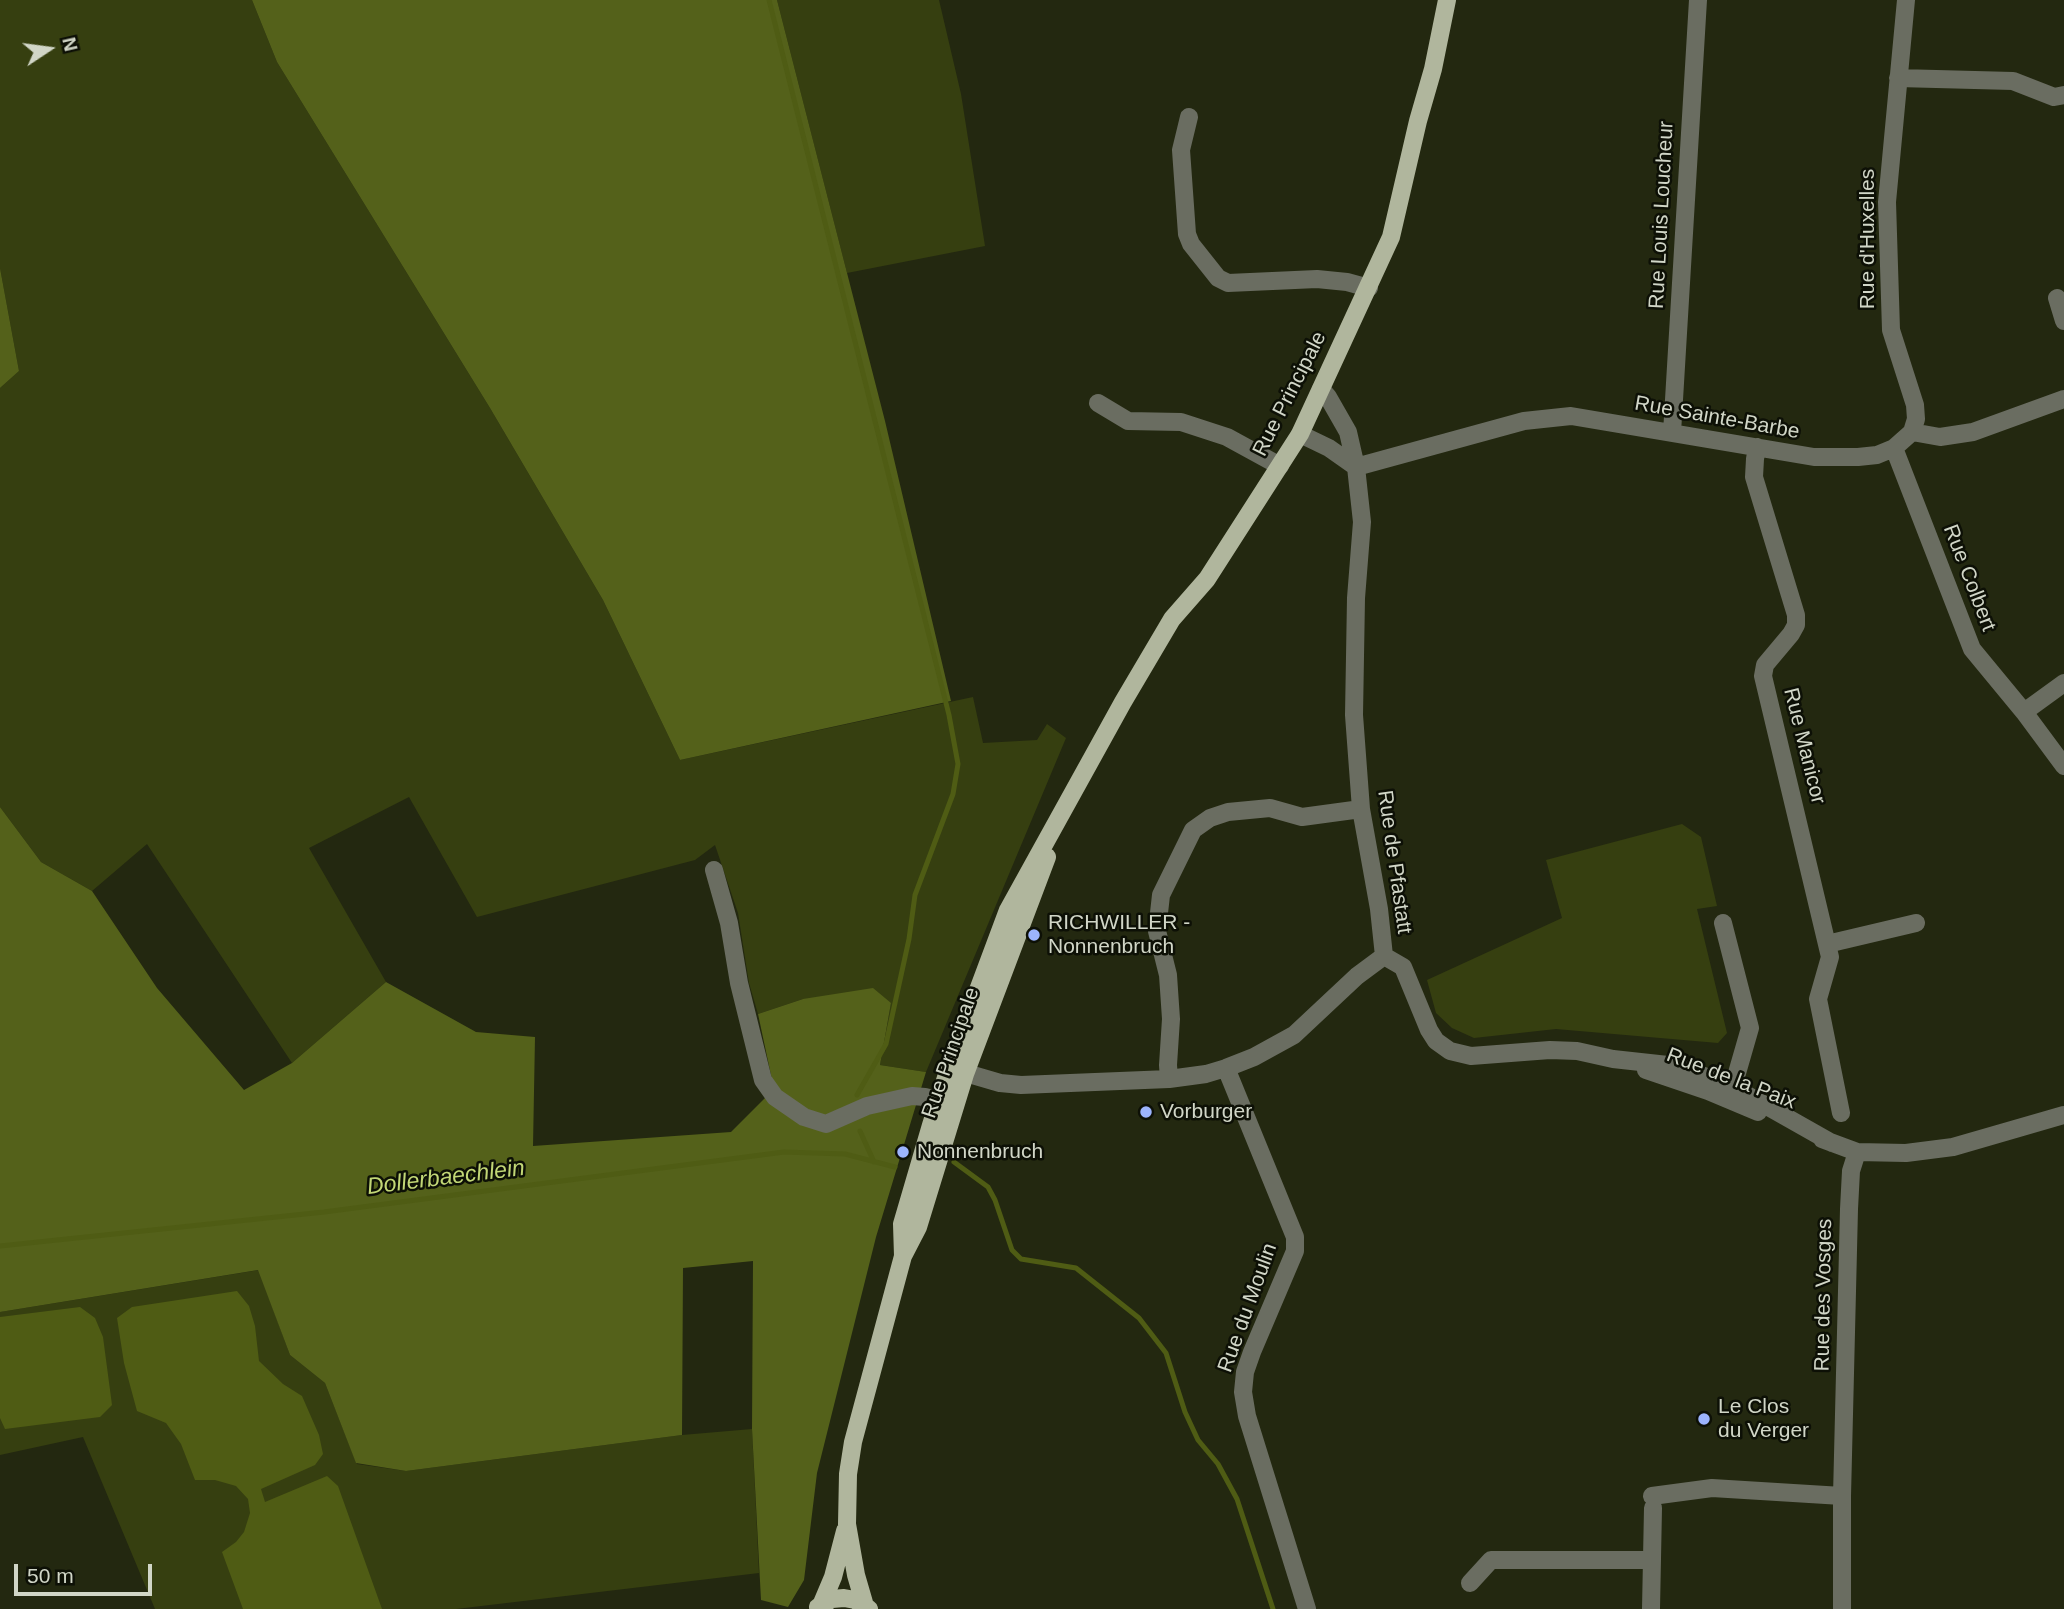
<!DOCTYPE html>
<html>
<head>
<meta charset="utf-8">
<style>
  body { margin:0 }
  #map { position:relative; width:2064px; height:1609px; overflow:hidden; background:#232810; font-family:Arial,sans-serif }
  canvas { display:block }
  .north { position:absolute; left:14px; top:14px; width:70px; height:70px; -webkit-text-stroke:5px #0d1006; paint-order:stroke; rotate:77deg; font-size:19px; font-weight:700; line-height:28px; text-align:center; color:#d1d6c7 }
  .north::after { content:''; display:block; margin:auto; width:24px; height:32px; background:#d1d6c7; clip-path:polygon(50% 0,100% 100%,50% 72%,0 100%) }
  .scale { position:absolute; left:14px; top:1564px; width:138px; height:32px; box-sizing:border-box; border:4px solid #d1d6c7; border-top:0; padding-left:9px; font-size:21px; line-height:24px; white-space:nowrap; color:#d1d6c7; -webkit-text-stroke:5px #0d1006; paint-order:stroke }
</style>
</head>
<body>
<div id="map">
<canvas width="2064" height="1609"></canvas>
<div class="north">N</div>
<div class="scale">50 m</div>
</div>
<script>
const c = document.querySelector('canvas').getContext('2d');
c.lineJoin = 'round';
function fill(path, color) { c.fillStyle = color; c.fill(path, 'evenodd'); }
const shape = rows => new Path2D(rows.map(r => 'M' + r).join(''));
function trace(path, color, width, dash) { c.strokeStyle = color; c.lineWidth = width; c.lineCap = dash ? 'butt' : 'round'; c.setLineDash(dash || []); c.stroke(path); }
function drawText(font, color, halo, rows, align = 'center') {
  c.font = font + ' Arial,sans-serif'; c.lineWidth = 5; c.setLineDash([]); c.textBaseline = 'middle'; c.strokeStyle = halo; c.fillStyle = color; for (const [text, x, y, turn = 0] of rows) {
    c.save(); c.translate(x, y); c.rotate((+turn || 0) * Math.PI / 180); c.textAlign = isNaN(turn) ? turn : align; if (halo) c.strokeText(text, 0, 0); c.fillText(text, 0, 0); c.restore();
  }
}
fill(shape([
  [0,0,252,0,277,62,490,408,603,600,680,760,973,697,983,743,1037,740,1047,724,1066,738,926,1072,880,1065,891,1003,803,999,758,1014,749,983,738,913,715,845,695,860,477,917,409,797,309,848,386,982,292,1063,147,844,92,891,41,862,0,807,0,388,19,371,0,268],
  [777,0,939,0,961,94,985,246,847,273],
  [1682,824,1701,837,1717,906,1697,909,1727,1033,1718,1043,1556,1029,1474,1038,1452,1028,1436,1013,1427,980,1562,918,1546,860],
  [259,1270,290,1355,325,1383,357,1464,406,1471,682,1435,752,1429,759,1573,456,1609,155,1609,83,1437,0,1455,0,1312]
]), '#363f10');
fill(shape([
  [252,0,777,0,885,421,951,701,680,760,603,600,490,408,277,62],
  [0,268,19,371,0,388],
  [0,807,41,862,92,891,157,988,244,1090,292,1063,386,982,476,1032,535,1037,533,1146,731,1132,774,1089,758,1014,803,999,873,988,891,1003,880,1065,926,1072,876,1237,817,1473,804,1580,788,1607,761,1600,752,1429,753,1261,683,1268,682,1435,406,1471,356,1463,325,1383,290,1355,258,1270,0,1312]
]), '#54611a');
fill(shape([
  [237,1291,249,1306,255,1326,259,1361,283,1384,302,1396,319,1435,323,1454,315,1465,261,1489,265,1502,327,1476,338,1486,382,1609,243,1609,222,1552,236,1542,244,1532,250,1513,248,1499,236,1486,215,1480,195,1480,181,1444,166,1423,137,1411,124,1363,117,1318,132,1307],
  [80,1307,95,1318,103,1337,112,1405,100,1417,5,1429,0,1418,0,1317]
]), '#4f5c14');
trace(shape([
  [769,0,949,715,958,764,953,794,915,895,909,939,886,1044,857,1095],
  [860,1131,874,1162],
  [954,1162,988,1187,995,1200,1012,1250,1021,1259,1076,1268,1139,1318,1166,1353,1185,1412,1198,1440,1218,1464,1237,1499,1273,1609],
  [0,1246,324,1212,784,1152,845,1154,895,1167]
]), '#4f5c14', 5);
trace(shape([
  [1906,0,1887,202,1891,330,1915,405,1916,419,1912,432],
  [1898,78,2013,81,2054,97,2064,95],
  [1189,117,1181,150,1187,234,1191,244,1218,278,1228,283,1317,279,1347,282,1369,288],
  [2057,298,2064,321],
  [1098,403,1128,421,1181,422,1227,437,1280,466],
  [1672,433,1698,0],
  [1300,434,1329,448,1356,467,1348,432,1328,397,1321,389],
  [1757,447,1755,459,1754,477,1796,615,1796,625,1791,634,1765,665,1763,676,1830,957,1818,999,1841,1113],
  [1894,448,1972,649,2024,712,2064,766],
  [2024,712,2064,683],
  [714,870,729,923,739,983,763,1080,775,1097,804,1117,826,1124,867,1106,912,1096,925,1097,952,1104],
  [1723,923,1750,1028,1733,1087],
  [1827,944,1916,923],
  [1384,956,1379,909,1361,809,1354,715,1356,598,1362,522,1356,467,1524,421,1571,416,1814,457,1858,457,1877,455,1894,448,1912,432,1940,437,1973,432,2064,399],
  [1384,956,1403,967,1429,1030,1436,1041,1450,1051,1471,1056,1550,1050,1577,1051,1613,1059,1677,1066,1733,1087,1832,1143],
  [1226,1068,1295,1237,1295,1251,1252,1352,1245,1372,1243,1392,1247,1416,1307,1609],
  [952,1069,1000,1083,1021,1085,1169,1079,1206,1074,1226,1068,1254,1057,1294,1035,1357,976,1384,956],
  [1646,1070,1708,1091,1758,1112],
  [1169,1079,1168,1065,1171,1019,1168,975,1157,931,1161,895,1193,830,1210,818,1228,812,1270,808,1302,817,1361,809],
  [1822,1139,1857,1152,1906,1153,1953,1147,2064,1115],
  [1652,1496,1712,1488,1842,1496],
  [1470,1583,1491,1560,1652,1560],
  [1651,1609,1653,1508],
  [1842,1609,1842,1496,1849,1209,1851,1171,1857,1152]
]), '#6a6d61', 18);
trace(shape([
  [903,1256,902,1224,931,1125,949,1068,1008,910,1123,702,1172,619,1207,579,1300,434,1391,237,1418,121,1433,69,1447,0],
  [822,1603,833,1577,845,1531],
  [865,1606,856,1575,847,1524,848,1474,853,1442,903,1256,918,1227,965,1074,1047,857],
  [818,1607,832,1599,844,1598,855,1600,869,1609]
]), '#b0b69d', 18);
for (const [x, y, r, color] of [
  [1034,935,7,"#9cb4fd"],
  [1146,1112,7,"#9cb4fd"],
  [903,1152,7,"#9cb4fd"],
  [1704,1419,7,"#9cb4fd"]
]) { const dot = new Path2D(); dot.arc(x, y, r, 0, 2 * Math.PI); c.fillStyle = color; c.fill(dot); trace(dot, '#0d1006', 2.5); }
drawText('21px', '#d1d6c7', '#0d1006', [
  ["Rue Louis Loucheur",1662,215,-87],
  ["Rue d'Huxelles",1868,239,-90],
  ["Rue Principale",1290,394,-63],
  ["Rue Sainte-Barbe",1717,418,10],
  ["Rue Colbert",1969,578,69],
  ["Rue Manicor",1804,746,76],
  ["Rue de Pfastatt",1394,862,82],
  ["Rue Principale",951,1053,-71],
  ["Rue de la Paix",1731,1079,21],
  ["Rue des Vosges",1824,1295,-89],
  ["Rue du Moulin",1248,1308,-70]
]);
drawText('21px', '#d1d6c7', '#0d1006', [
  ["RICHWILLER -",1048,923],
  ["Nonnenbruch",1048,947],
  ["Vorburger",1160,1112],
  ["Nonnenbruch",917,1152],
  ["Le Clos",1718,1407],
  ["du Verger",1718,1431]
], 'left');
drawText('italic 23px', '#c2d776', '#0d1006', [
  ["Dollerbaechlein",446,1178,-7]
]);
</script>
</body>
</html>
